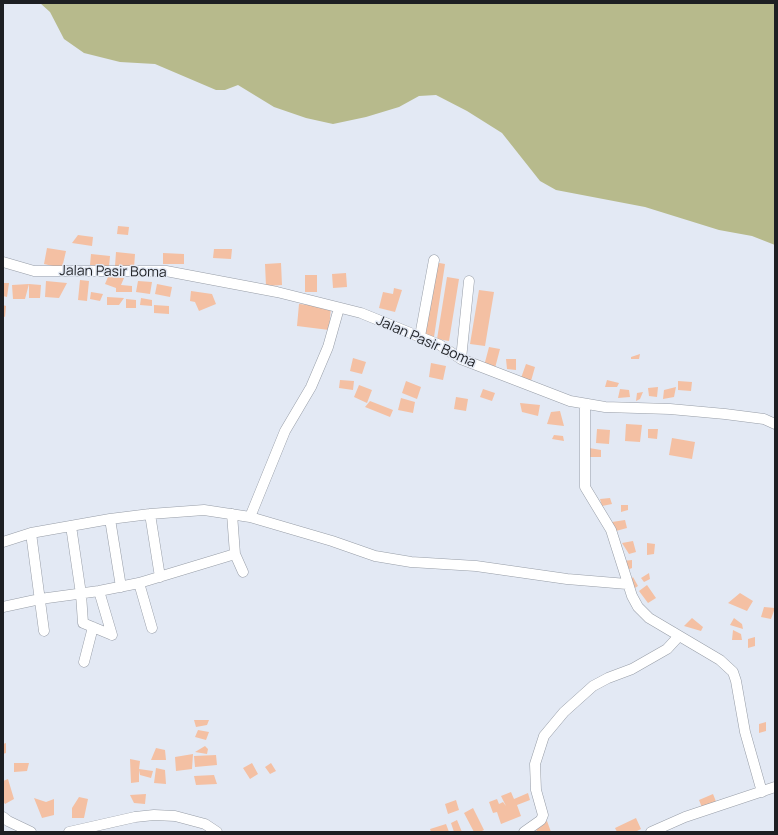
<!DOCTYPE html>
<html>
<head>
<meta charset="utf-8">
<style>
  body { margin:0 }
  #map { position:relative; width:778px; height:835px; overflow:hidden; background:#e3e9f4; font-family:Manrope,sans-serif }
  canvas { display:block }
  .frame { position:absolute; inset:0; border:4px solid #1d1f23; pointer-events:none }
</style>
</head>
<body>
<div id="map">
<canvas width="778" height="835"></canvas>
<div class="frame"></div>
</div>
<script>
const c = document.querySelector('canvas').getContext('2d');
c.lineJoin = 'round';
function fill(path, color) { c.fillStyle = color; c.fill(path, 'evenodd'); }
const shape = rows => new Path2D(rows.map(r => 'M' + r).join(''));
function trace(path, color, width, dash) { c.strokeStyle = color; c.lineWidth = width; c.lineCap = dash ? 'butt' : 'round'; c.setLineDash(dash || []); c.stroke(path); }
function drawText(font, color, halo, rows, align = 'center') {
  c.font = font + ' Manrope,sans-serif'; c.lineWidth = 3; c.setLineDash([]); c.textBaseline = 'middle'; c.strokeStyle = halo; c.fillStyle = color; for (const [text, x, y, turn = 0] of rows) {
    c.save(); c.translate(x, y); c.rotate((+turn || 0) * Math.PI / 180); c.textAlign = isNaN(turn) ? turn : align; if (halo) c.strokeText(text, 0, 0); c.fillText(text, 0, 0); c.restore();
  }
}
fill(shape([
  [40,3,775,3,775,245,752,236,719,230,645,207,556,190,540,181,502,133,467,111,436,95,419,96,399,107,366,117,333,124,306,118,274,107,238,85,225,90,216,90,155,64,120,62,84,53,64,39,50,12]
]), '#b7ba8c');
fill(shape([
  [118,226,129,227,128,235,117,234],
  [78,235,93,237,92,246,72,243],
  [47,248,66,251,62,268,44,264],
  [214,249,232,249,231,259,213,258],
  [116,252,135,254,134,268,115,266],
  [163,253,184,254,184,264,163,264],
  [91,254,110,256,109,267,90,265],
  [434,262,445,264,434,337,422,335],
  [281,263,282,285,266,286,265,264],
  [346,273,347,287,333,288,332,274],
  [305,275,317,275,317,292,305,292],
  [108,277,124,278,121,285,132,286,132,292,116,292,116,288,105,284],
  [447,277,459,279,449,341,437,339],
  [80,280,89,281,87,301,78,300],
  [46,281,67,283,59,298,45,297],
  [138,281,152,282,150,294,136,292],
  [3,283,9,283,7,297,3,296],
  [29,284,41,285,40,298,29,298],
  [29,284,25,299,13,299,12,285],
  [157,284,172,287,170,297,155,294],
  [394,288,402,290,395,312,379,308,383,292,393,294],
  [479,290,494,292,485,346,470,344],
  [191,291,212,294,216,304,199,311,195,302,190,301],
  [91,292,103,294,100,301,90,299],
  [107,297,124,298,119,305,107,305],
  [141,298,152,300,152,306,140,305],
  [126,299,136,300,136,308,126,308],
  [299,304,331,307,329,330,297,326],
  [3,305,6,306,5,317,3,316],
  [154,305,169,306,169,314,154,313],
  [489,347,500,349,495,368,484,366],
  [640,354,639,359,631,359,631,357],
  [353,358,366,362,362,374,350,371],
  [506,359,516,359,516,370,507,369],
  [431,363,446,366,443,380,429,377],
  [526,364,535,367,531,381,521,378],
  [340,380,354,381,353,390,339,388],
  [607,380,619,383,617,387,605,387],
  [406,381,421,387,417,399,402,393],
  [678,381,692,382,691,391,678,390],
  [359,385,372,390,367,403,354,397],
  [658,387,657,397,649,396,648,388],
  [676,387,674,397,663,399,664,390],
  [483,389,495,393,492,401,480,397],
  [620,389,629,390,630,397,618,398],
  [643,392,640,399,636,401,637,393],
  [456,397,468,399,466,411,454,409],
  [401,398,415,402,413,413,398,410],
  [370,401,393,410,390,417,365,407],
  [520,403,540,405,538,416,522,412],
  [560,411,564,426,547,424,551,412],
  [626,424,642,425,640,442,625,441],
  [597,429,610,430,609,444,596,443],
  [648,429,658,429,657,439,648,438],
  [554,435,563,436,564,441,552,439],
  [672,438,695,442,692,459,669,455],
  [589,448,601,450,601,457,590,457],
  [610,498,612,504,602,506,600,499],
  [621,505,628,505,628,510,621,512],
  [625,520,627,528,616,531,612,522],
  [633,541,636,552,629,554,622,543],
  [647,543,655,544,654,554,647,555],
  [632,560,632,568,625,571,623,561],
  [649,573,650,579,644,582,641,578],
  [633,577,638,586,632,590,629,581],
  [647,585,656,598,648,603,639,591],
  [740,593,753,601,747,611,728,603],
  [764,607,775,608,771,619,761,617],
  [692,618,703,627,701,631,684,626],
  [734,618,742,624,743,629,730,625],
  [733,630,741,634,742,640,732,640],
  [755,637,755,646,748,648,748,639],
  [194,720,209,720,207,725,196,727],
  [766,722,766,731,759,733,759,724],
  [198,730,209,732,206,740,195,737],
  [6,743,6,753,3,754,3,744],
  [205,746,208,749,207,754,195,752],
  [156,748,165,750,166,760,151,760],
  [193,754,192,769,176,771,175,757],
  [216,755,217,765,195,767,194,756],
  [130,759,140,761,139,769,153,771,151,778,140,775,139,770,139,782,131,783],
  [14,763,29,763,27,771,14,772],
  [252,763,258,774,250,779,243,768],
  [271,763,276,771,270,774,265,767],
  [156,768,165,770,166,784,154,783],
  [214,775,217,784,196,785,194,776],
  [8,779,14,799,5,804,3,801,3,781],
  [511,792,514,799,528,793,530,800,517,805,521,816,501,824,497,812,493,813,489,802,497,799,499,804,503,802,506,806,501,796],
  [146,794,145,804,134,803,130,795],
  [713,794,717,804,703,810,699,800],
  [79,797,88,799,84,818,72,818,72,808],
  [34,798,46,802,54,799,54,815,42,818],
  [456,800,459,810,448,814,445,804],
  [473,808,484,830,480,832,474,832,464,813],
  [636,818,641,829,635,832,617,832,615,828],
  [457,820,462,832,454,832,451,823],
  [547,821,551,832,537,832,535,826],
  [446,824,449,832,431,832,430,829]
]), '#f4c0a3');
const street = shape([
  [3,262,34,271,166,271,277,292,361,313,440,345,461,359,570,401,605,407,670,409,725,414,764,419,775,424],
  [420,336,434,260],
  [461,359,469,281],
  [585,404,585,487,611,530,632,596,638,607,649,618,720,660,733,672,736,681,745,732,762,792],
  [150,514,160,577],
  [232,514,235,554,243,572],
  [250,517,285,431,311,387,328,347,339,308],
  [110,519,121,587],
  [71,526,81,594,83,623,112,635],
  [31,533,44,631],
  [3,542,31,533,110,519,150,514,204,510,250,517,332,541,375,556,411,562,476,566,567,579,627,584],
  [139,583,152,628],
  [99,591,112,635],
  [3,607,40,599,99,591,139,583,235,554],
  [84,662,93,627],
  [3,817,8,821,31,832],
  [69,832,135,817,154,815,175,816,205,824,217,832],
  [524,832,541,820,543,815,536,790,535,764,544,736,564,712,593,686,608,678,632,669,667,649,679,636],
  [651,832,685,817,775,787]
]);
trace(street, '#979da7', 11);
trace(street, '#fff', 10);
drawText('14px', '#1d1f23', '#e3e9f4', [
  ["Jalan Pasir Boma",113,272,1],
  ["Jalan Pasir Boma",426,342,24]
]);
</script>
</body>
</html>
